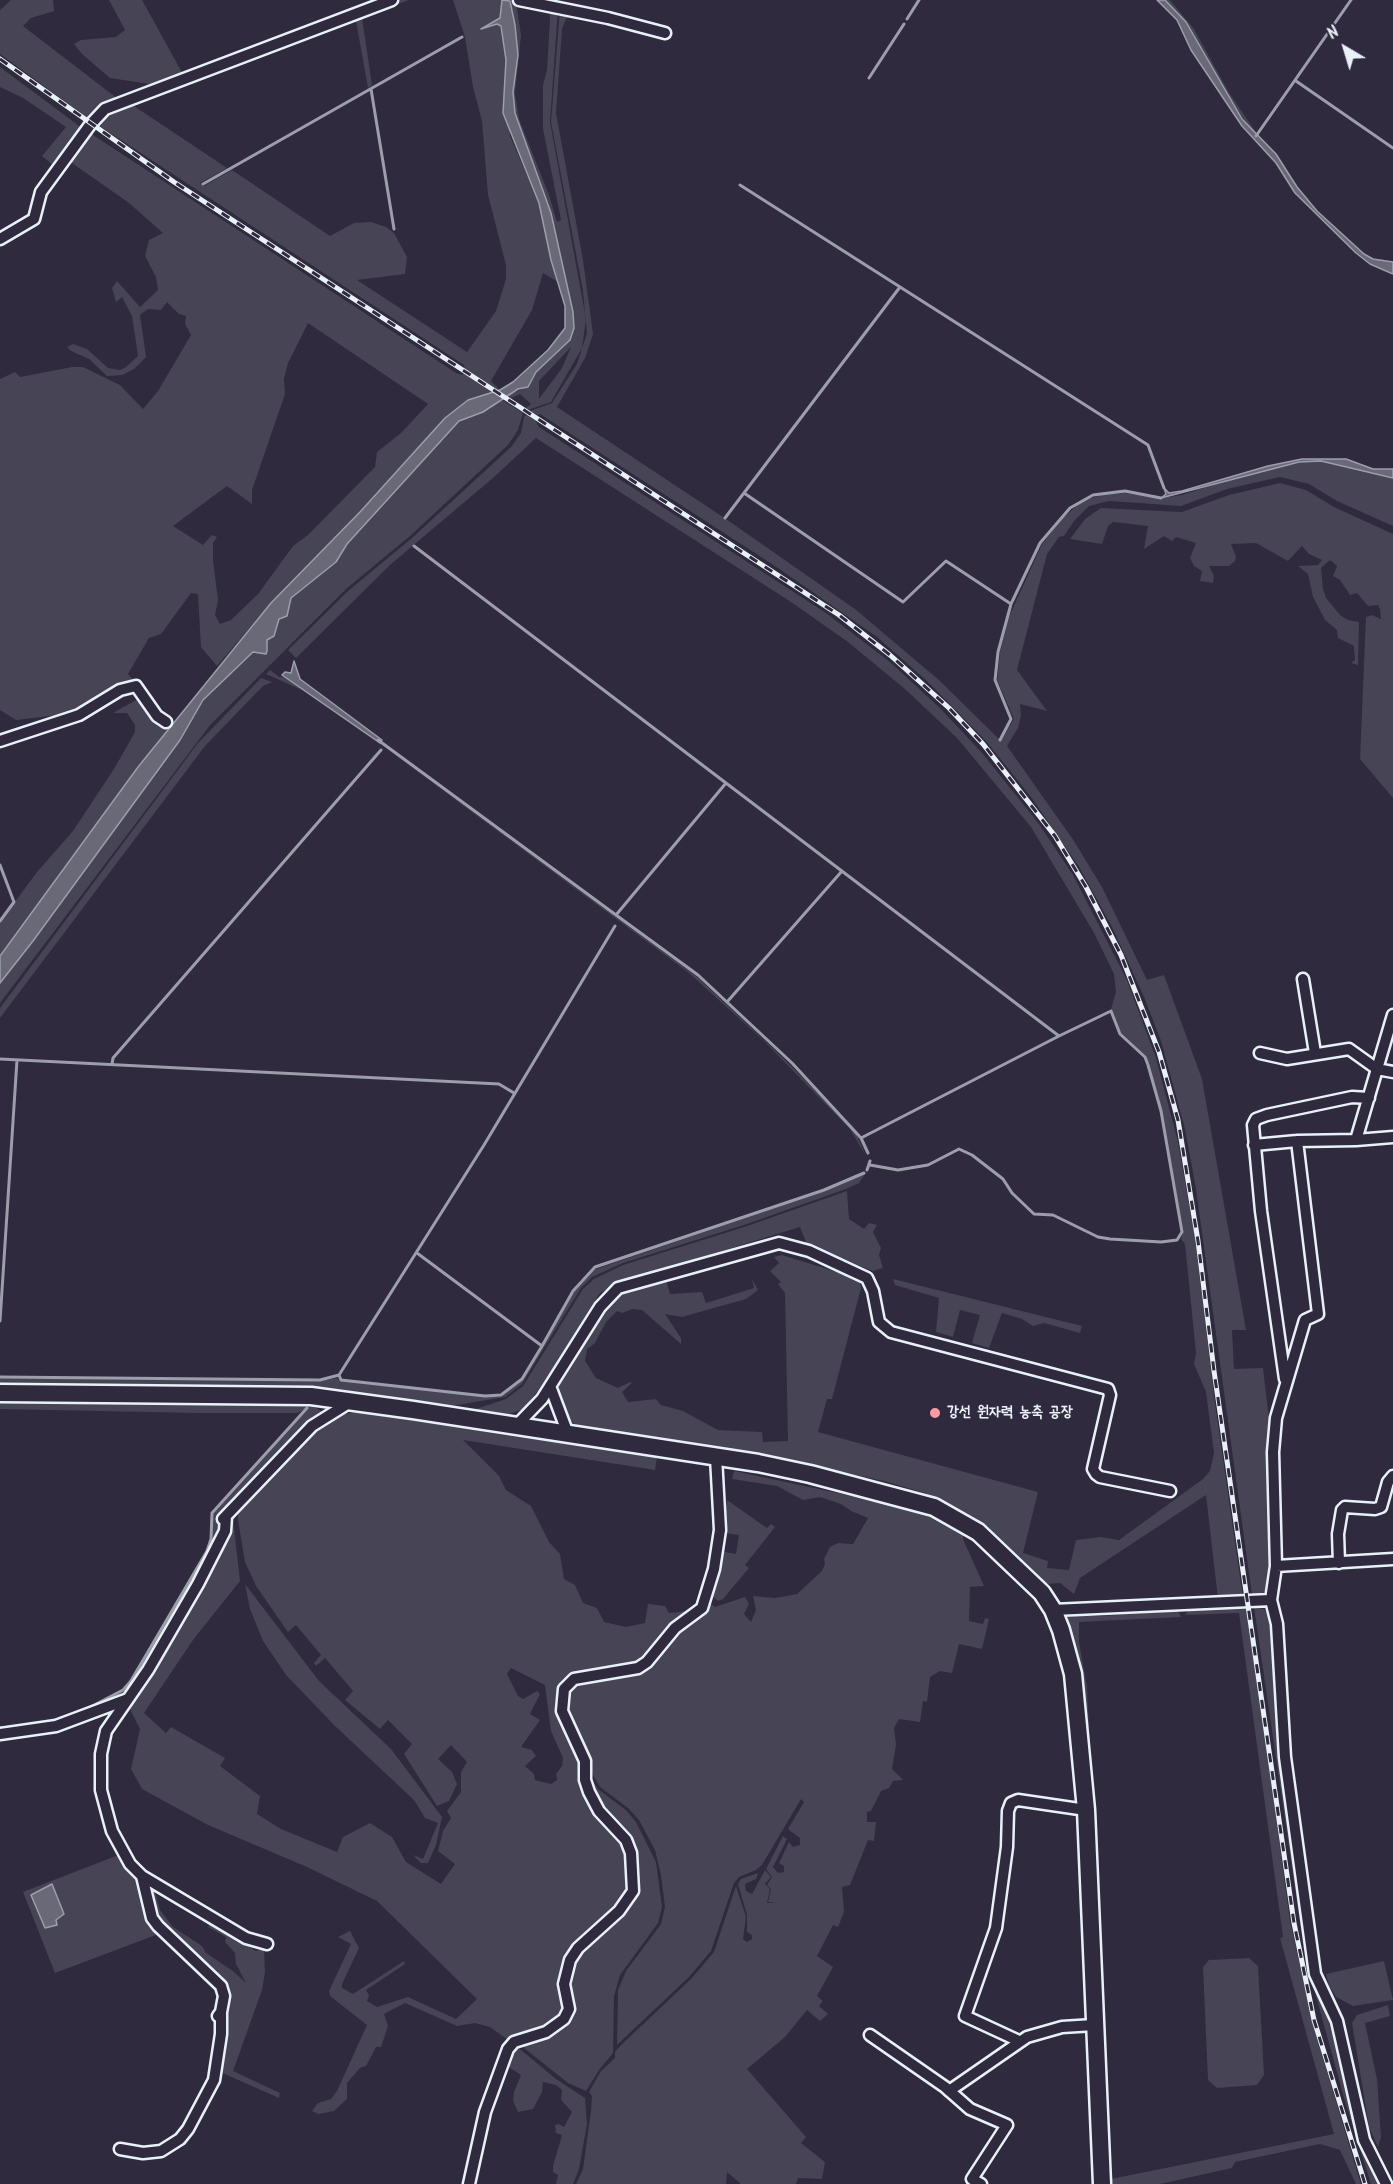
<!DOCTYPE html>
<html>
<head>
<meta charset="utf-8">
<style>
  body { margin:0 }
  #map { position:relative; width:1393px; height:2184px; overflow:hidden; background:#2f2a3d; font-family:Kalam,sans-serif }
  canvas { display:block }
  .north { position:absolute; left:1315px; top:18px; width:60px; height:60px; -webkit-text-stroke:4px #2f2a3d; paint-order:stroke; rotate:322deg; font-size:16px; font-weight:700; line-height:24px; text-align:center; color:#e8f1f8 }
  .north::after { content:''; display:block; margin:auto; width:21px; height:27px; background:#e8f1f8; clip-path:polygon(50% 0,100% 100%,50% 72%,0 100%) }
</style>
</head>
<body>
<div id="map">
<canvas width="1393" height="2184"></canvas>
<div class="north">N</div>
</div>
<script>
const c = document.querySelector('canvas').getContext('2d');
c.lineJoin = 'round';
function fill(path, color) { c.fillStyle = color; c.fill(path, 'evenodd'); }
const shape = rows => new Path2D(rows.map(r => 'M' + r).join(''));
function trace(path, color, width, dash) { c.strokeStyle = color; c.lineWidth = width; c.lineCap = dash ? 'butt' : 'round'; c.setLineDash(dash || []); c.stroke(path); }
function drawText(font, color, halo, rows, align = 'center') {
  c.font = font + ' Kalam,"Poor Story",sans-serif'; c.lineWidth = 5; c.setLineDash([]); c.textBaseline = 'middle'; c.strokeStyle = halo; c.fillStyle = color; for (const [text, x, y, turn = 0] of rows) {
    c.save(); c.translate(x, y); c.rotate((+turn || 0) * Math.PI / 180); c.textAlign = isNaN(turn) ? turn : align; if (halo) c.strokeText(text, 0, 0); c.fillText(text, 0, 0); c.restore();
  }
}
fill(shape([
  [11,0,53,0,54,11,31,18,23,26,118,99,89,119,0,54,0,10],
  [109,0,142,0,184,76,162,86,110,78,82,54,74,44,81,40,116,37,125,30],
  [400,0,409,0,362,18,372,85,368,88,356,21,134,106,227,168,200,183,204,186,232,170,330,236,354,223,371,222,386,227,394,233,407,257,405,274,357,280,467,352,496,311,506,279,506,265,488,195,482,121,473,87,465,37,453,0,502,0,500,18,482,29,497,24,501,26,506,60,510,136,539,203,558,282,543,273,532,310,491,381,500,390,468,400,445,418,360,512,271,603,217,666,201,647,198,594,191,593,161,634,149,638,128,674,134,681,76,713,16,720,0,710,0,379,15,372,20,377,72,367,83,367,120,385,143,409,158,391,191,335,185,324,186,316,179,314,167,302,161,310,148,309,140,315,146,357,134,369,122,375,107,376,89,359,71,351,67,347,73,344,87,349,108,368,120,370,126,367,138,356,132,316,122,297,116,302,112,288,117,281,140,307,158,290,156,277,145,256,149,240,163,233,129,203,69,161,90,133,456,373,462,375,465,372,464,365,95,123,110,110],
  [308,323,428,404,401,433,377,452,375,467,365,477,308,535,293,546,258,594,231,620,220,624,215,615,218,600,213,560,213,543,217,537,212,535,203,545,173,526,227,486,252,504,252,490,285,394,284,379,288,363],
  [1165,0,1170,0,1194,29,1228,91,1255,131,1253,133,1227,96,1186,22],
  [510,1,516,2,521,35,515,93,519,119,549,195,557,222,561,220,543,129,543,85,547,70,550,18,549,8,558,9,550,122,586,319,582,348,551,402,528,410,526,408,531,404,520,394,511,398,507,395,528,387,536,372,565,346,573,312,551,213,515,113,513,92,518,55],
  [571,347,562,368,539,399,539,381],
  [560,9,576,13,566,19,562,29,556,113,583,260,593,334,585,358,557,407,726,519,855,609,939,680,1001,741,1014,719,997,680,1000,652,1009,617,1042,544,1063,518,1082,501,1105,494,1125,493,1161,498,1182,495,1234,478,1299,462,1321,461,1393,478,1393,526,1337,501,1309,484,1280,477,1227,489,1181,506,1109,501,1089,506,1074,521,1064,536,1059,537,1047,554,1017,670,1047,711,1020,704,1021,715,1018,728,1007,746,1074,841,1102,887,1147,980,1164,975,1202,1079,1246,1330,1232,1330,1234,1369,1263,1368,1270,1428,1267,1446,1271,1573,1269,1588,1259,1597,1252,1595,1196,1189,1185,1129,1161,1041,1144,997,1112,927,1079,867,1031,797,985,740,927,681,877,637,775,566,540,414,538,415,530,411,552,403,577,364,587,333,583,291,551,122],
  [0,67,82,128,54,166,42,156,66,127,23,98,0,87],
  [497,401,504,401,523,413,518,430,508,445,410,536,346,589,211,724,0,1003,0,983,33,941,180,740,203,700,253,652,266,653,267,640,274,636,279,619,287,616,291,598,336,562,347,544,459,421,490,409],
  [527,414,535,419,539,427,826,613,890,662,941,709,983,754,1039,824,1073,875,1127,980,1156,1058,1178,1142,1195,1238,1214,1396,1243,1598,1218,1599,1206,1495,1080,1578,1074,1594,1060,1583,1045,1584,975,1520,925,1493,884,1481,804,1464,676,1441,584,1428,577,1426,566,1417,559,1403,559,1379,605,1305,619,1292,666,1280,670,1294,702,1292,706,1303,754,1288,752,1279,758,1290,746,1299,682,1317,665,1314,681,1338,681,1344,642,1310,633,1309,622,1313,617,1311,606,1322,595,1343,587,1349,585,1361,596,1378,618,1388,630,1382,632,1383,622,1392,628,1402,656,1399,661,1405,683,1411,718,1430,762,1432,763,1442,788,1441,785,1293,778,1284,781,1282,770,1271,779,1263,774,1257,782,1255,853,1277,860,1283,861,1288,832,1399,827,1399,818,1432,1038,1492,1023,1553,1048,1561,1047,1568,1069,1570,1076,1540,1101,1537,1119,1540,1203,1479,1210,1471,1214,1453,1206,1392,1194,1364,1196,1353,1185,1244,1181,1239,1183,1232,1162,1111,1146,1056,1121,1033,1111,1009,1116,992,1114,974,1094,933,1031,827,957,738,906,690,848,642,791,602,536,438,493,478,390,565,296,658,288,650,348,591,412,538,511,447,521,433,524,417],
  [1280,483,1306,490,1334,507,1393,534,1393,798,1360,759,1366,617,1372,615,1381,619,1380,609,1378,605,1368,606,1357,593,1350,595,1340,580,1333,576,1337,566,1330,560,1321,568,1323,589,1326,598,1340,615,1348,620,1359,622,1358,665,1351,663,1355,660,1354,646,1338,638,1337,630,1325,620,1313,597,1308,574,1298,566,1318,565,1322,560,1309,554,1302,546,1288,561,1256,543,1231,544,1236,557,1235,561,1229,566,1209,566,1214,576,1213,583,1200,581,1202,571,1194,566,1190,558,1196,543,1176,537,1172,541,1164,536,1144,549,1148,526,1113,522,1108,526,1102,544,1070,539,1085,519,1101,508,1182,512,1229,495],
  [270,670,279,677,284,677,305,689,696,976,783,1058,844,1120,856,1134,866,1156,850,1129,763,1040,688,972,384,747,302,690,266,674],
  [261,678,272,682,263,686,205,746,0,1018,0,1008,198,743],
  [138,699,158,722,167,727,168,733,137,767,0,956,0,922,37,872,73,831,114,769,135,732,135,725,127,713,113,713],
  [865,1174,859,1183,846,1189,744,1225,623,1263,592,1277,581,1288,522,1384,505,1397,445,1407,195,1388,0,1385,0,1378,320,1381,337,1378,340,1381,485,1397,502,1397,523,1380,574,1292,583,1279,596,1269,825,1191],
  [847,1191,849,1219,864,1229,869,1223,877,1225,873,1232,881,1248,879,1255,883,1268,873,1271,807,1245,800,1227,614,1284,599,1294,541,1387,523,1409,507,1415,470,1411,506,1399,523,1386,583,1289,594,1279,623,1265,744,1227],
  [893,1279,1082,1326,1080,1333,1044,1323,1033,1326,1022,1319,1002,1313,989,1348,972,1343,980,1315,960,1310,953,1337,936,1332,939,1298,895,1285],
  [0,1398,311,1405,323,1412,220,1519,224,1523,223,1531,210,1558,152,1658,127,1695,67,1721,42,1727,0,1733,0,1729,46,1725,79,1713,123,1690,207,1551,212,1538,213,1514,307,1409,297,1413,197,1413,0,1409],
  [366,1411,503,1435,657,1456,655,1470,463,1440,499,1476,506,1490,531,1506,549,1542,560,1554,564,1579,575,1585,583,1603,597,1608,604,1622,626,1627,645,1623,648,1604,665,1606,669,1613,696,1610,642,1662,570,1676,559,1691,584,1771,627,1855,628,1888,626,1897,565,1959,563,1965,567,2010,552,2025,511,2042,490,2027,475,2023,457,2026,405,2003,384,2014,388,2026,381,2047,376,2047,366,2066,360,2068,347,2083,347,2099,334,2111,318,2114,312,2111,318,2103,331,2099,337,2091,367,2025,330,1996,329,1991,351,1944,338,1937,350,1931,359,1948,342,1984,342,1988,353,1994,404,1961,405,1964,366,1990,369,1995,367,2001,377,2007,408,1997,456,2019,477,1999,377,1901,307,1867,208,1825,142,1789,131,1769,140,1729,128,1705,154,1671,223,1547,233,1519,240,1581,193,1640,144,1713,166,1733,171,1727,225,1758,220,1766,260,1796,257,1814,281,1829,337,1852,343,1837,370,1823,392,1837,406,1862,441,1884,455,1864,438,1851,443,1831,451,1818,447,1811,461,1792,461,1772,467,1762,451,1745,438,1759,452,1772,457,1784,449,1801,437,1806,404,1754,412,1744,388,1720,380,1729,345,1700,353,1691,325,1658,316,1666,314,1663,321,1655,296,1625,288,1632,256,1586,245,1562,238,1520,238,1514,250,1500,319,1428,344,1414],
  [511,1668,545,1685,551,1731,563,1758,562,1766,556,1774,557,1780,551,1784,535,1780,534,1774,525,1766,536,1756,532,1750,521,1747,540,1720,530,1714,540,1694,537,1691,523,1699,518,1696,507,1674],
  [734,1471,908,1508,938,1519,963,1533,963,1539,984,1586,970,1587,969,1621,983,1624,985,1618,989,1619,982,1649,959,1644,952,1673,940,1671,930,1677,927,1702,923,1701,920,1722,899,1719,894,1728,896,1745,892,1769,903,1780,893,1781,889,1788,881,1791,871,1811,867,1812,867,1822,876,1822,874,1841,868,1840,850,1885,842,1887,844,1912,838,1927,833,1925,817,1956,833,1967,817,1996,823,2001,819,2006,828,2014,820,2021,807,2010,785,2037,747,2069,806,2137,801,2143,825,2162,822,2179,798,2178,796,2184,741,2184,727,2172,726,2184,576,2184,583,2169,591,2111,592,2096,589,2092,601,2071,615,2058,615,2052,621,2045,691,1979,714,1952,736,1886,746,1917,743,1939,747,1942,752,1939,752,1935,747,1932,747,1915,738,1884,741,1879,758,1873,756,1879,745,1884,746,1891,752,1894,765,1870,771,1877,765,1884,770,1889,767,1903,777,1902,768,1902,771,1889,767,1885,772,1877,766,1869,783,1836,787,1839,773,1867,778,1873,784,1872,784,1866,779,1863,789,1842,793,1847,800,1845,800,1838,788,1829,804,1802,801,1799,762,1865,756,1870,739,1877,734,1883,711,1951,689,1977,617,2045,618,1990,626,1971,661,1924,665,1907,661,1875,655,1850,639,1820,628,1808,600,1787,591,1772,568,1720,565,1692,570,1684,631,1674,708,1602,715,1607,745,1597,749,1604,744,1614,751,1622,756,1610,753,1596,775,1598,797,1594,822,1571,825,1564,824,1559,830,1547,838,1543,853,1544,868,1518,851,1511,841,1504,820,1497,803,1500,777,1486,732,1479],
  [727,1500,767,1528,771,1524,775,1527,745,1565,749,1568,723,1599,718,1601,711,1595,720,1551,736,1554,739,1535,724,1533],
  [245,1584,319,1681,391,1749,442,1817,436,1845,428,1863,421,1863,413,1855,423,1859,438,1823,425,1818,414,1800,335,1726,286,1675,263,1641,250,1609],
  [1248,1607,1290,1921,1315,2032,1361,2184,1356,2184,1340,2150,1320,2144,1235,2162,1232,2168,1160,2184,1111,2184,1111,2179,1334,2134,1280,1938,1283,1937,1239,1613,1185,1615,1189,1610],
  [1254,1607,1264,1609,1271,1617,1274,1698,1282,1778,1306,1940,1366,2155,1379,2184,1371,2184,1344,2098,1316,1996,1300,1923],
  [1178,1611,1181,1617,1079,1622,1079,1642,1087,1687,1090,1749,1087,1747,1080,1673,1065,1619,1071,1614,1100,1616],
  [588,1774,598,1789,626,1810,636,1822,656,1862,662,1907,658,1923,620,1975,614,1996,613,2053,599,2070,586,2091,568,2083,519,2044,561,2027,574,1956,628,1905,636,1860,601,1810],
  [121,1854,136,1876,161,1933,55,1973,23,1892],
  [148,1884,154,1888,160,1910,173,1927,202,1946,206,1953,233,1971,246,1983,236,1964,235,1953,225,1942,226,1937,208,1927,210,1923,256,1951,264,1949,265,1972,262,1990,233,2071,280,2093,279,2098,218,2071,228,1995,216,1973,164,1927,154,1911],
  [1249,1958,1258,1966,1264,2075,1257,2085,1217,2088,1208,2080,1203,1967,1209,1960],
  [1384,1961,1393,2000,1353,2006,1336,1997,1329,1985,1326,1974],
  [1388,2005,1390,2016,1365,2023,1377,2079,1381,2137,1378,2147,1369,2127,1352,2023,1357,2015],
  [515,2045,556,2079,585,2098,587,2124,579,2169,573,2184,556,2184,558,2175,553,2172,553,2166,562,2135,556,2133,555,2125,559,2124,564,2127,572,2112,561,2100,562,2090,556,2085,543,2082,542,2092,533,2109,518,2112,513,2101,514,2092,521,2075,504,2064]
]), '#464455');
const water = shape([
  [502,0,510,1,515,25,518,55,513,92,515,113,551,213,573,312,574,328,570,340,536,372,528,387,518,389,483,412,459,421,347,544,336,562,291,598,287,616,279,619,274,636,267,640,267,651,266,654,253,652,203,700,180,740,33,941,0,983,0,956,138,767,271,603,360,512,445,418,468,400,500,390,513,382,548,350,565,328,565,306,551,260,539,203,503,113,506,60,501,26,497,24,481,29,500,18,502,0],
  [1157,0,1165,0,1186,22,1242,119,1276,154,1297,187,1317,211,1364,254,1373,259,1393,262,1393,274,1370,264,1356,253,1295,193,1276,163,1242,126,1191,50,1177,20,1157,0],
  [1302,459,1346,459,1373,469,1393,469,1393,478,1321,461,1299,462,1161,498,1166,494,1164,488,1169,493,1182,491,1268,466,1302,459],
  [294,661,300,679,382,740,380,743,282,675,285,672,291,673,294,661],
  [52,1884,64,1914,56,1920,57,1925,45,1928,31,1895,52,1884]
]);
fill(water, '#696978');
trace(water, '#9c9fab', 1.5);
trace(shape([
  [907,19,919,0],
  [869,78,904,24],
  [1296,81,1393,148],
  [371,89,394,229],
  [1256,136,1351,0],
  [203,184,462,37],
  [740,185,1148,445,1164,488],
  [744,493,903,602,946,561,1011,604],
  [725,518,900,287],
  [414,546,1059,1036,1111,1011,1120,1034,1145,1057,1148,1065,1161,1111,1182,1232,1177,1240,1161,1242,1110,1239,1098,1237,1053,1215,1034,1214,1012,1193,1003,1179,972,1155,959,1149,928,1165,898,1170,870,1165],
  [378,740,616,915,726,783],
  [1000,740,1011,719,995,680,998,652,1011,604,1040,543,1070,508,1093,495,1125,491,1161,498],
  [0,865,14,902,0,921],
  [616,915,698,975,792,1063,861,1138,1059,1036],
  [727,1002,842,871],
  [0,1059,499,1084,514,1093],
  [112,1064,113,1058,381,750],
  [861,1138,868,1153],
  [867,1170,870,1161],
  [417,1253,542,1346,573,1291,595,1267,824,1190,864,1173],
  [0,1321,17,1060],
  [339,1375,341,1380,485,1396,501,1395,522,1379,542,1346],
  [0,1377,320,1380,339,1375,484,1145,615,926],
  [81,1712,123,1690,131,1681,207,1551,211,1539,212,1513,307,1408],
  [49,1722,69,1716],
  [0,1728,22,1726]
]), '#9c9fab', 3);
const street = shape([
  [519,0,608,18,665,33],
  [0,239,34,219,41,192,90,125,105,109,392,0],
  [0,741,79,715,120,690,136,686,157,716,166,722],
  [1303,979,1315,1053],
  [1260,1053,1287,1059,1349,1049,1377,1069,1393,1072],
  [1356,1140,1393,1137],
  [1254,1145,1297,1141],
  [1285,1379,1261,1211,1253,1125,1256,1119,1267,1115,1352,1097,1369,1098],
  [550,1386,568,1434],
  [515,1427,542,1399,600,1307,618,1288,779,1243,809,1251,867,1278,873,1291,879,1322,891,1332,1108,1389,1110,1395,1093,1469,1096,1474,1100,1477,1170,1491],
  [226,1516,225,1531,198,1584,148,1670,106,1731,101,1754,101,1790,112,1831,130,1864,142,1876,246,1938,267,1944],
  [223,1519,312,1426,352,1401],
  [1339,1563,1338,1534,1342,1510,1345,1507,1375,1509,1381,1507,1388,1482,1393,1476],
  [1276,1566,1393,1559],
  [1271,1600,1277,1624,1285,1757,1315,1974,1337,2021,1364,2140,1386,2184],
  [1053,1610,1271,1600,1276,1566,1273,1452,1276,1418,1305,1320,1318,1314,1297,1141,1356,1140,1393,1015],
  [0,1734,56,1726,128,1699],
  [142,1876,152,1918,158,1926,221,1986,224,1996,221,2012,218,2016],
  [870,2035,945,2087,970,2109,1007,2125,972,2179,981,2184],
  [1019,2041,965,2016,996,1928,1007,1847,1008,1811,1011,1803,1018,1800,1086,1810],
  [949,2091,1027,2037,1062,2027,1094,2025],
  [120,2149,143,2153,161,2151,180,2139,188,2129,214,2080,221,2034,221,2012],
  [469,2184,485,2112,508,2049,514,2042,546,2032,564,2019,569,2009,564,1984,570,1960,578,1948,619,1911,633,1891,631,1853,626,1840,599,1811,589,1792,585,1780,585,1761,562,1711,564,1689,574,1679,638,1668,647,1662,675,1628,702,1608,714,1569,720,1530,716,1457]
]);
const primary = shape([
  [0,1393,311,1396,413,1410,758,1463,810,1474,934,1507,978,1532,1042,1593,1053,1610,1061,1630,1073,1674,1086,1810,1102,2184]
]);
trace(street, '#e8f1f8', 15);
trace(primary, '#e8f1f8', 21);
trace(street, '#2f2a3d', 10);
trace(primary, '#2f2a3d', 16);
const rail = shape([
  [0,59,174,182,839,615,890,655,949,708,983,744,1055,836,1086,887,1121,955,1159,1052,1178,1120,1198,1241,1214,1371,1294,1923,1314,2020,1365,2184]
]);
trace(rail, '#e8f1f8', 5);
trace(rail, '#2f2a3d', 3, [9]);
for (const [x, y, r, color] of [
  [935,1413,6,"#ff9aa2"]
]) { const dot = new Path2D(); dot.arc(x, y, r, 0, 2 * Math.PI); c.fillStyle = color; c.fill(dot); trace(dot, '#2f2a3d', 2); }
drawText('bold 15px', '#e8f1f8', '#2f2a3d', [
  ["강선 원자력 농축 공장",947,1413]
], 'left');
</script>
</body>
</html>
